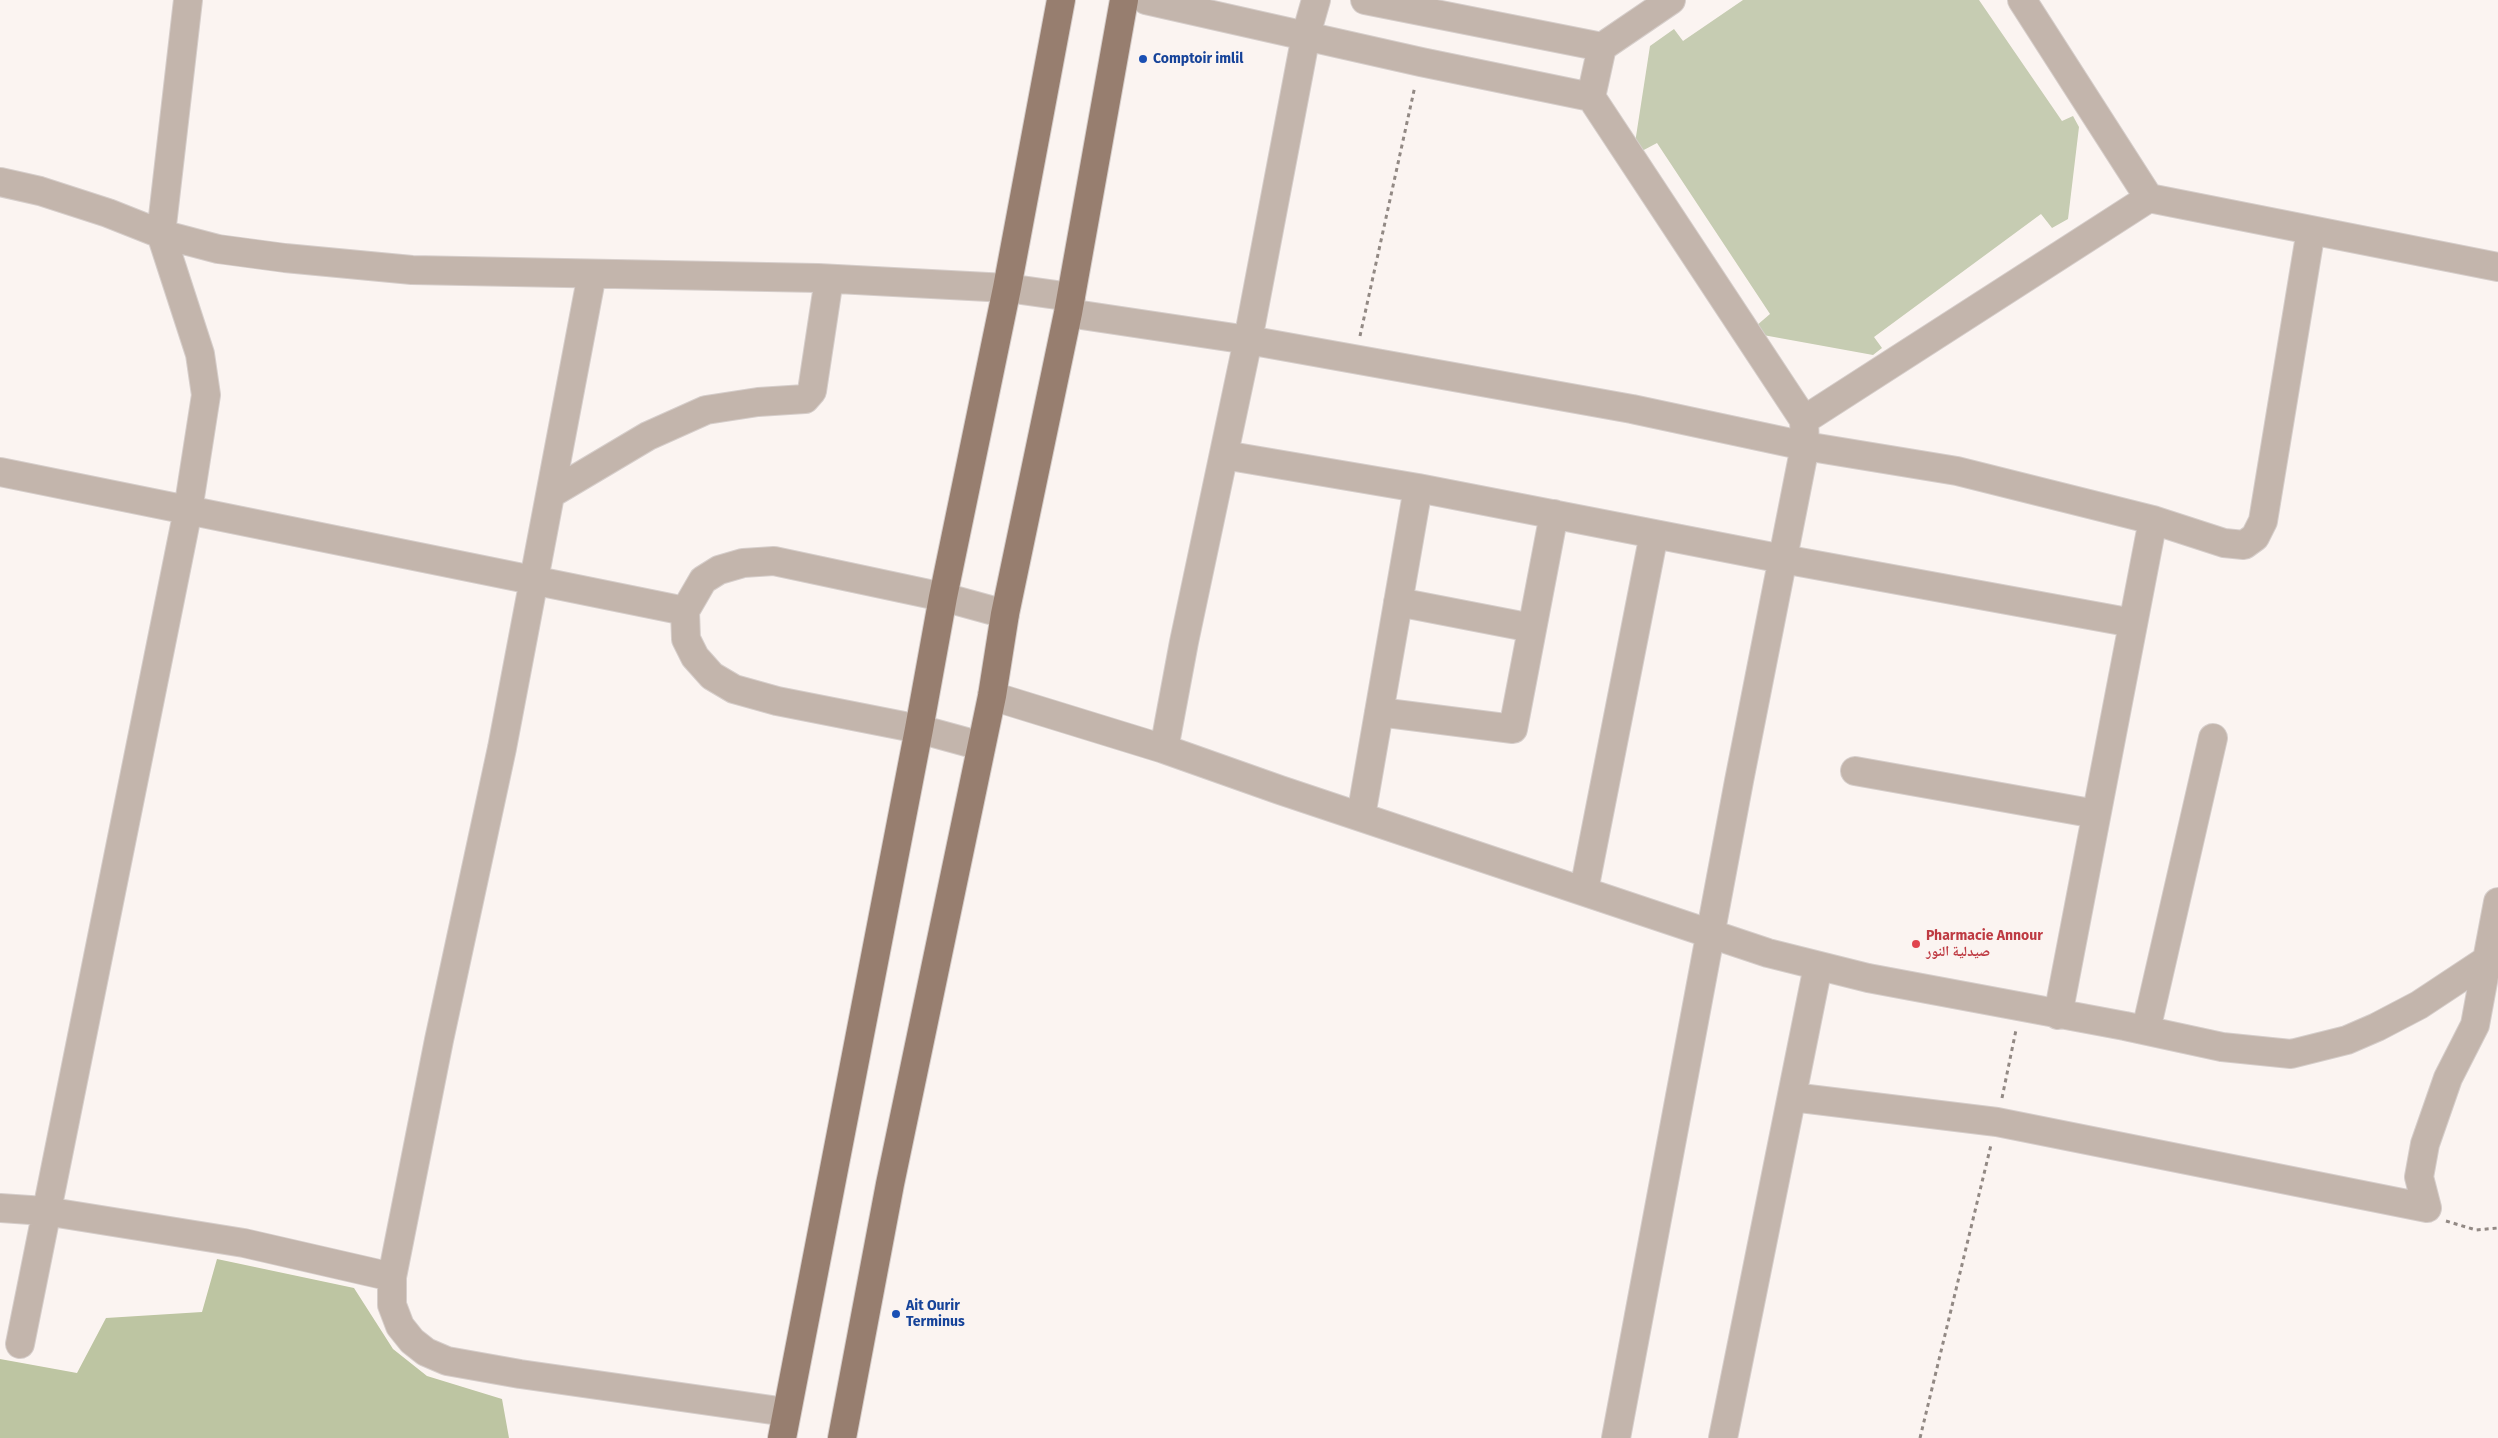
<!DOCTYPE html>
<html>
<head>
<meta charset="utf-8">
<style>
  body { margin:0 }
  canvas { display:block; background:#fbf4f1 }
</style>
</head>
<body>
<canvas width="2498" height="1438"></canvas>
<script>
const c = document.querySelector('canvas').getContext('2d');
c.lineJoin = 'round';
function fill(path, color) { c.fillStyle = color; c.fill(path, 'evenodd'); }
const shape = rows => new Path2D(rows.map(r => 'M' + r).join(''));
function trace(path, color, width, dash) { c.strokeStyle = color; c.lineWidth = width; c.lineCap = dash ? 'butt' : 'round'; c.setLineDash(dash || []); c.stroke(path); }
function drawText(font, color, halo, rows, align = 'center') {
  c.font = font + ' "Fira Sans","Noto Naskh Arabic",sans-serif'; c.lineWidth = 4; c.setLineDash([]); c.textBaseline = 'middle'; c.strokeStyle = halo; c.fillStyle = color; for (const [text, x, y, turn = 0] of rows) {
    c.save(); c.translate(x, y); c.rotate((+turn || 0) * Math.PI / 180); c.textAlign = isNaN(turn) ? turn : align; if (halo) c.strokeText(text, 0, 0); c.fillText(text, 0, 0); c.restore();
  }
}
fill(shape([
  [1743,0,1979,0,2062,121,2073,116,2079,127,2068,219,2052,228,2041,214,1874,337,1882,348,1873,355,1763,335,1756,326,1770,314,1657,143,1640,152,1635,143,1650,46,1674,29,1683,41]
]), '#c6ccb2');
fill(shape([
  [217,1259,354,1288,393,1349,427,1376,502,1399,509,1438,0,1438,0,1359,77,1373,106,1318,202,1312]
]), '#bdc5a2');
const minor = shape([
  [1146,0,1421,62,1591,97],
  [1365,0,1602,47],
  [2022,0,2149,198,2498,267],
  [0,182,40,191,108,213,161,234,218,249,285,258,412,270,818,278,1007,288,1071,297],
  [592,274,502,748,439,1040,392,1277,392,1305,400,1326,412,1341,426,1352,447,1361,520,1374,786,1412],
  [1068,313,1248,340,1632,409,1805,446,1957,471,2153,520,2224,543,2244,545,2255,537,2263,521,2311,230],
  [1804,420,2149,198],
  [1224,455,1418,488,1783,559,2133,623],
  [0,472,685,611],
  [552,493,648,436,706,410,758,402,805,399,812,391,829,279],
  [1398,602,1532,628],
  [992,696,1164,749,1280,790,1768,953,1868,978,2125,1026,2222,1047,2291,1054,2347,1040,2377,1027,2419,1005,2487,960,2498,902],
  [1379,712,1513,729,1554,514],
  [981,746,919,729,777,701,734,689,712,676,695,657,686,639,685,611,703,580,719,570,743,563,774,561,943,597,1005,614],
  [1164,749,1184,642,1248,340,1306,35,1316,0],
  [1855,771,2096,814],
  [1361,816,1418,488],
  [1584,890,1654,534],
  [2058,1015,2153,520],
  [2146,1030,2213,738],
  [1792,1097,1997,1122,2427,1208,2419,1177,2425,1144,2448,1078,2475,1025,2487,960],
  [0,1208,45,1211,244,1243,392,1277],
  [20,1344,188,510,206,395,200,354,161,234,188,0],
  [1616,1438,1739,781,1805,446,1804,420,1591,97,1602,47,1671,0],
  [1723,1438,1818,966]
]);
const major = shape([
  [782,1438,919,729,943,597,1007,288,1061,0],
  [842,1438,890,1184,992,696,1005,614,1068,313,1124,0]
]);
trace(minor, '#d6cecb', 30);
trace(major, '#d6cecb', 30);
trace(shape([
  [1360,336,1415,86],
  [2002,1098,2016,1030],
  [2446,1221,2476,1230,2498,1228],
  [1920,1438,1991,1145]
]), '#928984', 3, [4, 4]);
trace(minor, '#c3b5ac', 28);
trace(major, '#977e6f', 28);
for (const [x, y, r, color] of [
  [1143,59,5,"#1a4fb4"],
  [1916,944,5,"#e0444e"],
  [896,1314,5,"#1a4fb4"]
]) { const dot = new Path2D(); dot.arc(x, y, r, 0, 2 * Math.PI); c.fillStyle = color; c.fill(dot); trace(dot, '#fbf4f1', 2); }
drawText('bold 14px', '#164399', '#fbf4f1', [
  ["Comptoir imlil",1153,59],
  ["Ait Ourir",906,1306],
  ["Terminus",906,1322]
], 'left');
drawText('bold 14px', '#be3a42', '#fbf4f1', [
  ["Pharmacie Annour",1926,936],
  ["صيدلية النور",1926,952]
], 'left');
</script>
</body>
</html>
